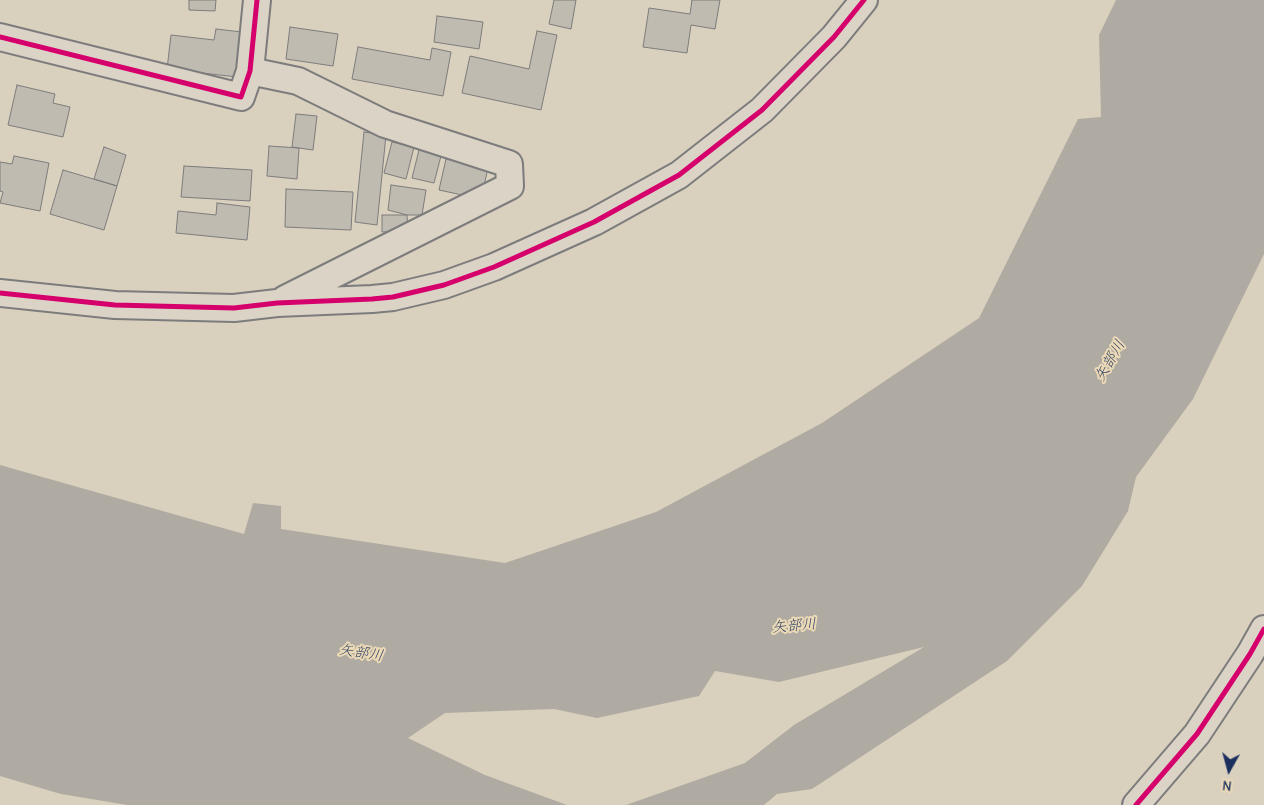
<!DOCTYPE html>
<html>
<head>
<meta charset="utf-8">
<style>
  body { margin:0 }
  #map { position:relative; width:1264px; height:805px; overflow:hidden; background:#d9d0be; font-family:"Comic Neue",sans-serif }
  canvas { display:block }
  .north { position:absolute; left:1204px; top:745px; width:50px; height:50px; -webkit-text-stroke:4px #ecdab7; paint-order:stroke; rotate:187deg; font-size:14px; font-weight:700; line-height:20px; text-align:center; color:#1b2f5e }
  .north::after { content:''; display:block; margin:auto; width:18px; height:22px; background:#1b2f5e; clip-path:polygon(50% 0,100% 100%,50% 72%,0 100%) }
</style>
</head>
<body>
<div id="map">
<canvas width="1264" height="805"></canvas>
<div class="north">N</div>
</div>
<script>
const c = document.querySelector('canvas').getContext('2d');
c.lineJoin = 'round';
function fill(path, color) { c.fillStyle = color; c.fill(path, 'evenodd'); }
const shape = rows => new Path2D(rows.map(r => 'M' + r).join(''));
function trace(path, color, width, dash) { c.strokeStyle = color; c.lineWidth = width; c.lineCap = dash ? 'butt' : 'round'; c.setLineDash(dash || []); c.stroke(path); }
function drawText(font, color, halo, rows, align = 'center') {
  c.font = font + ' "Comic Neue","Klee One",sans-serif'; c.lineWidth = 4; c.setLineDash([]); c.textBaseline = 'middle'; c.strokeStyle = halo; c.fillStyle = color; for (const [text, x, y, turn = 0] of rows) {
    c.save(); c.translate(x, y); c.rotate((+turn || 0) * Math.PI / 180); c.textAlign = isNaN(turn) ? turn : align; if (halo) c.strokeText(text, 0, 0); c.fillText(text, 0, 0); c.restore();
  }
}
fill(shape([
  [1116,0,1264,0,1264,254,1193,399,1136,477,1128,511,1082,586,1007,661,812,789,777,794,764,805,626,805,745,763,794,725,924,647,779,682,715,671,699,696,597,718,554,709,445,713,408,738,485,775,567,805,127,805,61,794,0,776,0,465,244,534,253,503,281,506,281,529,505,563,656,512,822,423,979,318,1078,119,1101,117,1099,35]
]), '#b0aba2');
const building = shape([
  [189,0,216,0,215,11,189,10,189,0],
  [554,0,576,0,571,29,549,24,554,0],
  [692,0,720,0,715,29,691,25,687,53,643,47,649,8,690,14,692,0],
  [437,16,483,22,479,49,434,42,437,16],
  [290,27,338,34,333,66,286,59,290,27],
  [216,29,242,32,237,77,167,69,171,35,214,40,216,29],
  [537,31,557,35,541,110,462,93,470,56,529,69,537,31],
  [358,47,430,60,432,48,451,52,443,96,352,79,358,47],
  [17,85,55,94,53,103,70,107,63,137,8,125,17,85],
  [296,114,317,116,313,150,292,147,296,114],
  [364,132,386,135,377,225,355,222,364,132],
  [392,142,414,147,406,179,384,173,392,142],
  [269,146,299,148,297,179,267,176,269,146],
  [420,146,442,152,434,183,412,178,420,146],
  [104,147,126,155,117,186,94,179,104,147],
  [14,156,49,163,40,211,0,203,3,192,0,191,0,162,12,164,14,156],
  [446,159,488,168,481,199,439,190,446,159],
  [184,166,252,170,250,201,181,197,184,166],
  [63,170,117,186,104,230,50,214,63,170],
  [391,185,426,190,422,215,407,215,388,210,391,185],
  [286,189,353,192,351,230,285,227,286,189],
  [217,203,250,207,247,240,176,233,178,211,216,215,217,203],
  [382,215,407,215,408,231,382,232,382,215]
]);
fill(building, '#c0bbb0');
trace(building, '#7d7c7d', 1);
const minor = shape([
  [0,37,241,97,250,71,257,0],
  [250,71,298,81,385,124,509,164,510,186,285,299],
  [0,293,115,305,234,308,277,303,372,299,393,297,444,285,494,267,594,222,679,175,762,110,834,37,864,0],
  [1136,805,1197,734,1250,654,1264,629]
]);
trace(minor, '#7d7c7d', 30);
trace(minor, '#dbd3c6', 26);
trace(shape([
  [0,37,241,97,250,71,257,0],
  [0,293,115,305,234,308,277,303,372,299,393,297,444,285,494,267,594,222,679,175,762,110,834,37,864,0],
  [1136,805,1197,734,1250,654,1264,629]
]), '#d6006c', 5);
drawText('italic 15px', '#354569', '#ecdab7', [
  ["矢部川",1110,361,-60],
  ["矢部川",794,626,-5],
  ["矢部川",361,653,9]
]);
</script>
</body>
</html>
